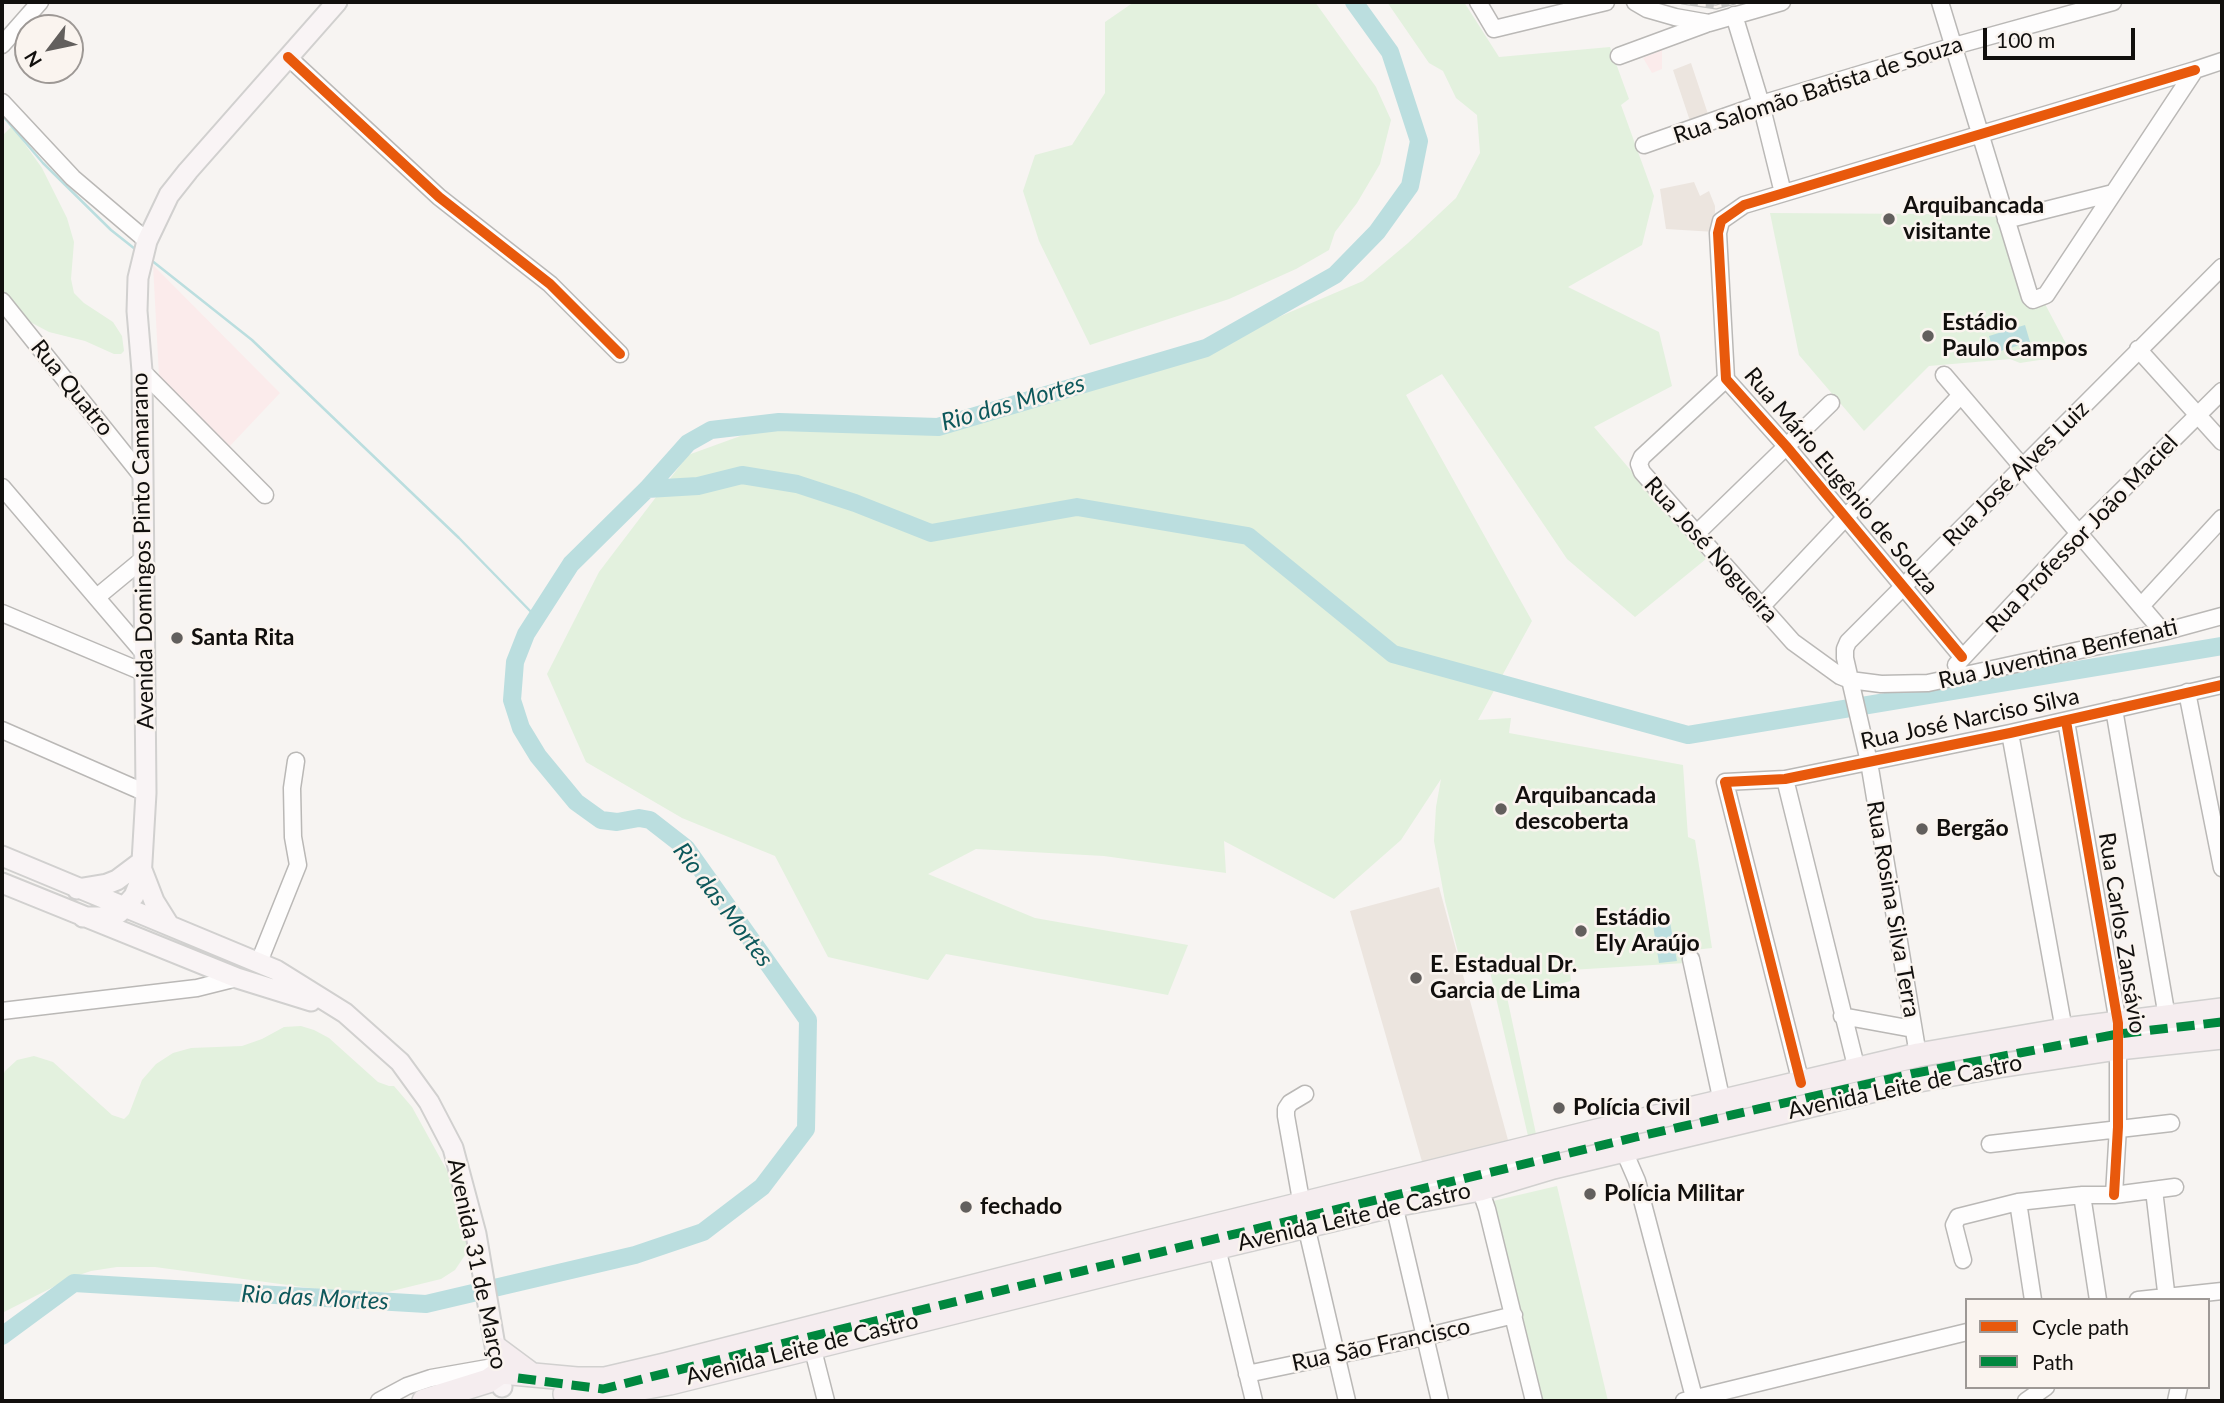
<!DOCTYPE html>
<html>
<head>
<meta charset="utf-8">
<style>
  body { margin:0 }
  #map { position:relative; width:2224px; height:1403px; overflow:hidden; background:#f7f4f2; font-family:Lato,sans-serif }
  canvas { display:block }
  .frame { position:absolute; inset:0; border:4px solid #110f0d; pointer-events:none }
  .legend { position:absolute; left:1965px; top:1298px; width:245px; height:91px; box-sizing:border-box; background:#faf4ef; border:2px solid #9d9895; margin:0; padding:9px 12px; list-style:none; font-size:21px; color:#110f0d }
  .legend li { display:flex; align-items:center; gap:14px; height:35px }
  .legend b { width:35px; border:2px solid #9d9895 }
  .north { position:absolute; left:14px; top:14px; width:70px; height:70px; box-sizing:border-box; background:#faf4ef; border:2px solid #9d9895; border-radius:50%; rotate:238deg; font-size:19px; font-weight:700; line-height:28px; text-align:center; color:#110f0d }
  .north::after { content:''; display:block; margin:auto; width:24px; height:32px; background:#625f5d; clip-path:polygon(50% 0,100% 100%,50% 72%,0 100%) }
  .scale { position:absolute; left:1983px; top:28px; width:152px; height:32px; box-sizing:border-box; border:4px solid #110f0d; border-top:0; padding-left:9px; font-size:21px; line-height:24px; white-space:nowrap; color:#110f0d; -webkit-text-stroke:5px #faf4ef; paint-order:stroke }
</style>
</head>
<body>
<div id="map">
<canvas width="2224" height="1403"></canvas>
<div class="frame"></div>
<ul class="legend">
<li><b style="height:9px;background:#e8590c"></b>Cycle path</li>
<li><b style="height:9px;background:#00873e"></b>Path</li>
</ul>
<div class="north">N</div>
<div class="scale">100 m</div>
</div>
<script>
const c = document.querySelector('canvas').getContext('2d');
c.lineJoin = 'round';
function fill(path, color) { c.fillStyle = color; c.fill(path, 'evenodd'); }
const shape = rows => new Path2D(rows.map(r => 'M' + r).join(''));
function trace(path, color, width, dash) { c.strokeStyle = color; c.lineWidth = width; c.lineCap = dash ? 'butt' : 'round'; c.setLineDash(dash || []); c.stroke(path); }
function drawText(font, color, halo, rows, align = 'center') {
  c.font = font + ' Lato,sans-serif'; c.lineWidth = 5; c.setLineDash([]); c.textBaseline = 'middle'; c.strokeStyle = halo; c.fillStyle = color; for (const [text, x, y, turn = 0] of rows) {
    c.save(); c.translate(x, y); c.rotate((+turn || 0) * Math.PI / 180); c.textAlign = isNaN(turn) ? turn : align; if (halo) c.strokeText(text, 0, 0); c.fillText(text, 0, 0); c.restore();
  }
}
fill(shape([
  [1662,50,1662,69,1652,73,1643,58],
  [153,265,280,393,229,447,159,376]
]), '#fbebeb');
fill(shape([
  [1691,63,1708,114,1690,121,1673,70],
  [1694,182,1700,196,1709,191,1715,206,1715,232,1666,229,1660,189],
  [1439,887,1511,1151,1425,1172,1350,911]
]), '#ece5df');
fill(shape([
  [1134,2,1315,2,1376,87,1391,120,1380,164,1357,203,1335,232,1329,250,1296,269,1229,299,1090,345,1039,241,1023,191,1035,155,1072,145,1105,93,1105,22],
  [1387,2,1464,2,1499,57,1610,47,1629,99,1621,105,1654,196,1642,245,1568,287,1659,332,1672,386,1594,427,1706,559,1635,617,1567,559,1442,374,1406,395,1532,621,1478,720,1511,718,1509,733,1683,765,1688,837,1695,840,1712,948,1685,951,1686,963,1570,970,1571,981,1507,997,1536,1134,1528,1136,1488,963,1462,968,1445,901,1434,841,1436,807,1441,779,1401,840,1334,899,1224,841,1226,873,1104,856,976,849,928,874,1035,918,1188,945,1168,995,946,954,928,980,828,957,775,856,682,818,586,762,547,674,599,572,688,455,779,422,938,427,1206,348,1363,281,1408,243,1456,198,1480,153,1477,115,1456,98,1443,71,1429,63],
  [12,126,42,168,67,218,74,242,71,279,74,293,84,303,113,322,122,336,124,351,121,354,114,354,85,341,49,332,2,307,2,136],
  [1770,213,1928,214,1999,217,2025,303,2045,304,2072,355,2020,363,2010,359,1929,366,1864,431,1799,355],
  [301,1026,314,1030,329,1038,378,1082,389,1086,394,1086,412,1107,450,1176,464,1221,467,1238,465,1255,455,1270,441,1279,388,1292,354,1294,155,1267,117,1267,91,1271,73,1277,2,1313,2,1078,5,1071,17,1060,34,1056,53,1062,112,1115,124,1119,129,1114,142,1080,156,1064,173,1053,191,1048,242,1046,262,1039,284,1027],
  [1557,1186,1608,1401,1542,1401,1493,1201]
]), '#e3f1de');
fill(shape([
  [2025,325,2030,342,1994,353,1989,336],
  [1670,922,1677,961,1659,963,1653,925]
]), '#bbdedf');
trace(shape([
  [2,115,43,163,111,230,135,249],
  [151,260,252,340,459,538,536,617]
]), '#bbdedf', 2.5);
trace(shape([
  [647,489,698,486,742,475,797,484,855,503,931,533,1077,507,1248,536,1393,654,1688,735,2222,646],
  [2,1336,74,1283,426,1304,635,1255,703,1232,762,1187,806,1129,808,1020,686,848,650,820,639,818,617,822,601,820,576,802,538,756,521,728,512,700,515,662,526,634,571,564,647,489,688,443,711,430,779,422,938,427,1206,348,1335,275,1377,232,1410,186,1419,141,1390,52,1354,2]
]), '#bbdedf', 18);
const minor = shape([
  [1478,2,1494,29,1606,2],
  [1635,2,1647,9,1675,17,1709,23,1782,2],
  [1940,2,2030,297,2033,300,2046,295,2195,70,2222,61],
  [1734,15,1761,104,1783,193],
  [2,45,40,2],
  [1619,56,1706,24],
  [288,57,439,197,550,284,620,354],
  [2,102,73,178,147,241],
  [1644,145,1761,104,1954,46,2113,2],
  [2006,220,2113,193],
  [2,301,142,476],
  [2138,349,2222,442],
  [142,371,265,495],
  [1944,375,2163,632],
  [1726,379,1642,457,1639,464,1642,472,1793,642,1840,676,1850,680,1881,684,1928,683,2163,632,2222,616],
  [2,487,143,652],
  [1697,533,1831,403],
  [97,597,143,559],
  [1762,606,1961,395],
  [2141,606,2222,518],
  [2,613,145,673],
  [1962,657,1786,446,1726,379,1718,233,1721,221,1744,205,2195,70],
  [1956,665,2080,532,2222,391],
  [2187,692,2222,868],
  [2114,709,2167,1017],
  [2066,721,2118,1023,2118,1127,2114,1195],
  [2,730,146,793],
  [2010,733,2064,1030],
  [1785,779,1857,1070],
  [1691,959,1722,1102],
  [259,962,298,865,293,837,292,788,296,761],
  [2,1011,197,988,237,978],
  [1842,1016,1913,1029],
  [2034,1050,2118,1034,2222,1022],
  [1918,1055,1869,762,1845,658,1845,649,1848,642,2222,267],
  [1801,1083,1725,782,1785,779,2010,733,2222,685],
  [1305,1094,1290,1103,1286,1109,1286,1116,1304,1217,1347,1401],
  [1618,1143,1624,1151,1637,1181,1695,1401],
  [1990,1144,2171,1123],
  [1477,1180,1487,1209,1534,1401],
  [2154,1190,2167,1300],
  [1406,1192,1548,1158],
  [2082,1195,2098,1300],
  [1392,1196,1440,1401],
  [2018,1202,2033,1300],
  [1217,1248,1254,1401],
  [1963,1260,1954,1225,1958,1217,2018,1202,2082,1195,2114,1195,2175,1187],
  [2138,1300,2222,1291],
  [808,1340,812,1346,826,1401],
  [1247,1374,1424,1337,1514,1315],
  [379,1401,407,1386,431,1378,499,1366],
  [1684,1401,1967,1332],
  [2026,1401,2046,1387],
  [2176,1401,2179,1387]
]);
const major = shape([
  [2,856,276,970,345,1013,400,1062,429,1102,453,1148,476,1234,502,1387],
  [142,870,154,901,169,925],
  [2,883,237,978,311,1001],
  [77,889,107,884,117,880,141,862],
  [83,917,104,917,119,913,134,896,141,879,146,793,142,371,137,311,138,278,147,241,169,195,188,171,337,2]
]);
const highway = shape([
  [497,1349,532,1375],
  [565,1394,602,1395,670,1383,1127,1269,1394,1205,1480,1189,1553,1167,1908,1082,1998,1066,2118,1048,2222,1037],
  [424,1401,488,1381,501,1372,577,1379,605,1379,665,1365,1148,1242,1597,1131,1918,1055,2064,1030,2222,1010]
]);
trace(minor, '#bab8b6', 19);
trace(major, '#d1d0cf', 23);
trace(highway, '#d1d0cf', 26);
trace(minor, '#fefdfd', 16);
trace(major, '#f9f4f5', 19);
trace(highway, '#f5edef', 23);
const rail = shape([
  [1682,2,1716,7,1735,2]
]);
trace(rail, '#c4c4c2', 5);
trace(rail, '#faf4ef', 2.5, [8]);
trace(shape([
  [518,1378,603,1389,805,1338,1636,1137,1911,1074,2118,1034,2222,1022]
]), '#00873e', 9, [18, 9]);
trace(shape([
  [288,57,439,197,550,284,620,354],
  [1962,657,1786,446,1726,379,1718,233,1721,221,1744,205,2195,70],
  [2066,721,2118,1023,2118,1127,2114,1195],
  [1801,1083,1725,782,1785,779,2010,733,2222,685]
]), '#e8590c', 10);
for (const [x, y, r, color] of [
  [1889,219,7,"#625f5d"],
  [1928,336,7,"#625f5d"],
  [177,638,7,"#625f5d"],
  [1501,809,7,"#625f5d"],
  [1922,829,7,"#625f5d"],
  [1581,931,7,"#625f5d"],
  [1416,978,7,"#625f5d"],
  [1559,1108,7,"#625f5d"],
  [1590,1194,7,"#625f5d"],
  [966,1207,7,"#625f5d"]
]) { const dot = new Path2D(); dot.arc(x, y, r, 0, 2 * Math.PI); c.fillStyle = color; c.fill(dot); trace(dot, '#faf4ef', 2.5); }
drawText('23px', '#110f0d', '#faf4ef', [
  ["Rua Salomão Batista de Souza",1818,90,-18],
  ["Rua Quatro",72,388,51],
  ["Rua José Alves Luiz",2016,474,-45],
  ["Rua Mário Eugênio de Souza",1841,481,50],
  ["Rua Professor João Maciel",2082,534,-46],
  ["Rua José Nogueira",1711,550,48],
  ["Avenida Domingos Pinto Camarano",143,551,-91],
  ["Rua Juventina Benfenati",2058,654,-13],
  ["Rua José Narciso Silva",1970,719,-12],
  ["Rua Rosina Silva Terra",1893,909,80],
  ["Rua Carlos Zansávio",2122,933,81],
  ["Avenida Leite de Castro",1905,1087,-12],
  ["Avenida Leite de Castro",1354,1217,-13],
  ["Avenida 31 de Março",477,1264,78],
  ["Rua São Francisco",1381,1345,-12],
  ["Avenida Leite de Castro",802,1349,-14]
]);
drawText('bold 23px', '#110f0d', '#faf4ef', [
  ["Arquibancada",1903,206],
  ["visitante",1903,232],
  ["Estádio",1942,323],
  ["Paulo Campos",1942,349],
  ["Santa Rita",191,638],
  ["Arquibancada",1515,796],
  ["descoberta",1515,822],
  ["Bergão",1936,829],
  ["Estádio",1595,918],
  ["Ely Araújo",1595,944],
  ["E. Estadual Dr.",1430,965],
  ["Garcia de Lima",1430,991],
  ["Polícia Civil",1573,1108],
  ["Polícia Militar",1604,1194],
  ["fechado",980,1207]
], 'left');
drawText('italic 24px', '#0d585b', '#faf4ef', [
  ["Rio das Mortes",1013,403,-16],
  ["Rio das Mortes",723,905,53],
  ["Rio das Mortes",315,1298,3]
]);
</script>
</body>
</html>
